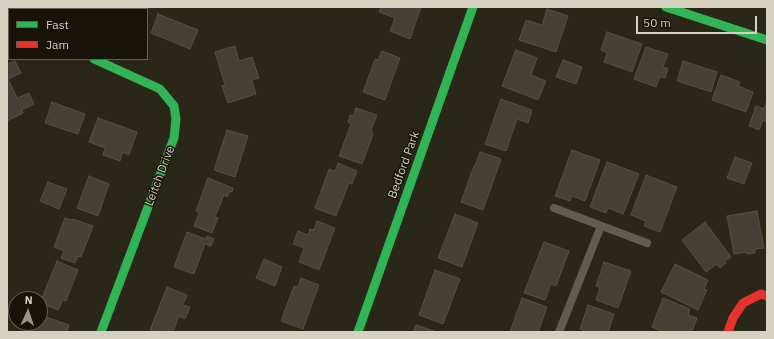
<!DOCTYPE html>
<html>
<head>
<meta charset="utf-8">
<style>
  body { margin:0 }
  #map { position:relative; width:774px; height:339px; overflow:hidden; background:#2a2618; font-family:"IBM Plex Sans",sans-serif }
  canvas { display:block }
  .frame { position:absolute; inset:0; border:8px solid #d7d1c2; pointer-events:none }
  .legend { position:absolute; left:8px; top:8px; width:140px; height:52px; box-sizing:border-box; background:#171308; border:1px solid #645f52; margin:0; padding:5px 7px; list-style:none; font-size:12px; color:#d7d1c2 }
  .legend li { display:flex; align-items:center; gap:8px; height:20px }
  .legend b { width:20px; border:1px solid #645f52 }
  .north { position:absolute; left:8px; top:291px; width:40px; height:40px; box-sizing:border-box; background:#171308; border:1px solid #645f52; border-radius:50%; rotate:3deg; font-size:11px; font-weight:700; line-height:16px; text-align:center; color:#d7d1c2 }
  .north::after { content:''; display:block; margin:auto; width:14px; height:18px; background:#9a9586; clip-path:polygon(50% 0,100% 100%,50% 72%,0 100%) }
  .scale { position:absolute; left:636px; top:16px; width:121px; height:18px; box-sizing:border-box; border:2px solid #d7d1c2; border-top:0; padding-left:5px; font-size:12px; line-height:14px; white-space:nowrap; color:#d7d1c2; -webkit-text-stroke:3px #171308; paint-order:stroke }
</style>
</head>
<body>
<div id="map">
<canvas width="774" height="339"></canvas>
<div class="frame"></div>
<ul class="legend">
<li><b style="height:5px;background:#30b455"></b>Fast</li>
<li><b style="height:5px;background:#e5322d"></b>Jam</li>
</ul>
<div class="north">N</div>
<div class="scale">50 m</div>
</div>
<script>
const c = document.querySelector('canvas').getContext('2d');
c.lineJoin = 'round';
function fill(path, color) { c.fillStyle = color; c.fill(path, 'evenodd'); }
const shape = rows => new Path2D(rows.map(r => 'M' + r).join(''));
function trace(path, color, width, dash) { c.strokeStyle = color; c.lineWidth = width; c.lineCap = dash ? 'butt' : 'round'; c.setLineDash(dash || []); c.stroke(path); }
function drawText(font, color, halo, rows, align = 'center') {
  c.font = font + ' "IBM Plex Sans",sans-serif'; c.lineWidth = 3; c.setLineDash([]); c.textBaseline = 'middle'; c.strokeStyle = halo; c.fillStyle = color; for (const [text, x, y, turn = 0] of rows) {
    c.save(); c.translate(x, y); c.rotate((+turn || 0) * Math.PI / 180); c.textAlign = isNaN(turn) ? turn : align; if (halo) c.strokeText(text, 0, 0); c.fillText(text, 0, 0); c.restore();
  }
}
const building = shape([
  [112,7,134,7,134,9,112,9,112,7],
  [381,7,421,7,410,39,390,31,395,18,379,12,381,7],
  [547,9,568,16,556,52,519,40,526,20,542,25,547,9],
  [7,14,9,14,9,46,7,46,7,14],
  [158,14,198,30,190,49,151,33,158,14],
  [607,32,642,44,632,72,604,62,607,53,601,50,607,32],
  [235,46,239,61,252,57,259,78,252,80,256,94,228,103,222,86,225,85,215,52,235,46],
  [646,47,668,54,663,67,668,69,665,78,660,77,656,87,634,79,646,47],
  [516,50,537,58,531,75,546,81,538,100,502,86,516,50],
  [382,51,400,58,385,100,363,92,375,59,378,60,382,51],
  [563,60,582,67,576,84,556,77,563,60],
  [15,61,21,73,8,79,17,98,29,93,34,104,22,110,23,113,7,121,7,64,15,61],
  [683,61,717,72,711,92,677,81,683,61],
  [721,75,740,82,738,86,753,92,746,112,712,100,721,75],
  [501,99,532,110,528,123,517,119,506,151,485,144,501,99],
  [767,100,767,122,763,120,759,130,749,126,756,106,764,109,767,100],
  [52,102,85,114,78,134,45,123,52,102],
  [356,108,377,115,371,130,373,134,362,164,339,156,351,124,348,122,350,115,353,116,356,108],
  [98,118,137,132,129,155,123,152,120,161,103,155,105,148,89,142,98,118],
  [227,130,248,136,235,177,214,170,227,130],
  [572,150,600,160,585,201,572,196,570,201,555,196,572,150],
  [480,152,501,159,483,210,461,202,474,166,475,166,480,152],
  [735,157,752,163,744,184,727,178,735,157],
  [607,162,639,174,623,214,608,208,606,213,590,207,607,162],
  [338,163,357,171,352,184,349,183,336,216,315,208,329,169,335,171,338,163],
  [646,175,677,187,660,232,644,226,646,221,631,215,646,175],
  [89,176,109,184,98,216,77,208,89,176],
  [208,178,233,188,232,192,230,191,227,197,224,195,215,217,218,218,212,233,194,226,199,213,196,211,208,178],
  [48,182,67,189,59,209,40,201,48,182],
  [757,211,764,248,755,249,755,253,747,254,747,252,734,254,727,216,757,211],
  [455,214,478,223,462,267,438,258,455,214],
  [65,218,72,220,73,219,93,226,81,257,78,256,75,263,61,258,64,251,54,247,65,218],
  [317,221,335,228,319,270,299,262,304,248,293,244,298,231,308,235,310,229,314,230,317,221],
  [705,222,731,257,725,261,726,263,720,268,717,264,706,272,682,240,705,222],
  [187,232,206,239,207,236,214,239,211,246,205,244,194,274,174,267,187,232],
  [544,242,569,251,556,286,551,284,545,300,524,293,544,242],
  [264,259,282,267,275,286,256,278,264,259],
  [57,261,78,270,66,301,63,300,58,310,40,303,57,261],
  [604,262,631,271,618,308,596,300,600,287,596,286,604,262],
  [675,264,708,280,704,289,707,290,698,310,661,292,675,264],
  [435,270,460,279,443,324,419,315,435,270],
  [301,278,319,285,303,329,281,321,294,286,298,287,301,278],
  [167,287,187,295,183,305,190,307,185,319,179,316,173,332,155,332,150,330,167,287],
  [522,298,547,307,538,332,510,332,522,298],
  [663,298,690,309,688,315,697,318,692,332,663,332,652,327,663,298],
  [588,305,614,314,608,332,583,332,584,330,580,329,588,305],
  [40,315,69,325,67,332,25,332,29,323,40,323,40,315],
  [416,325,437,332,413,332,416,325]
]);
fill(building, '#474036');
trace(building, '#554f45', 1);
trace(shape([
  [554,208,647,243],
  [559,332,601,226]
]), '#605c51', 8);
trace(shape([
  [67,9,67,7]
]), '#605c51', 16);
trace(shape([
  [666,7,767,40],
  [94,59,160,89,174,106,176,119,174,138,101,332],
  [358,332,473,7]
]), '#30b455', 9);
trace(shape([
  [728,332,733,318,743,303,761,294,767,296]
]), '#e5322d', 9);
drawText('12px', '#d7d1c2', '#171308', [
  ["Bedford Park",404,165,-70],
  ["Leitch Drive",160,176,-69]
]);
</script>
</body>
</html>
